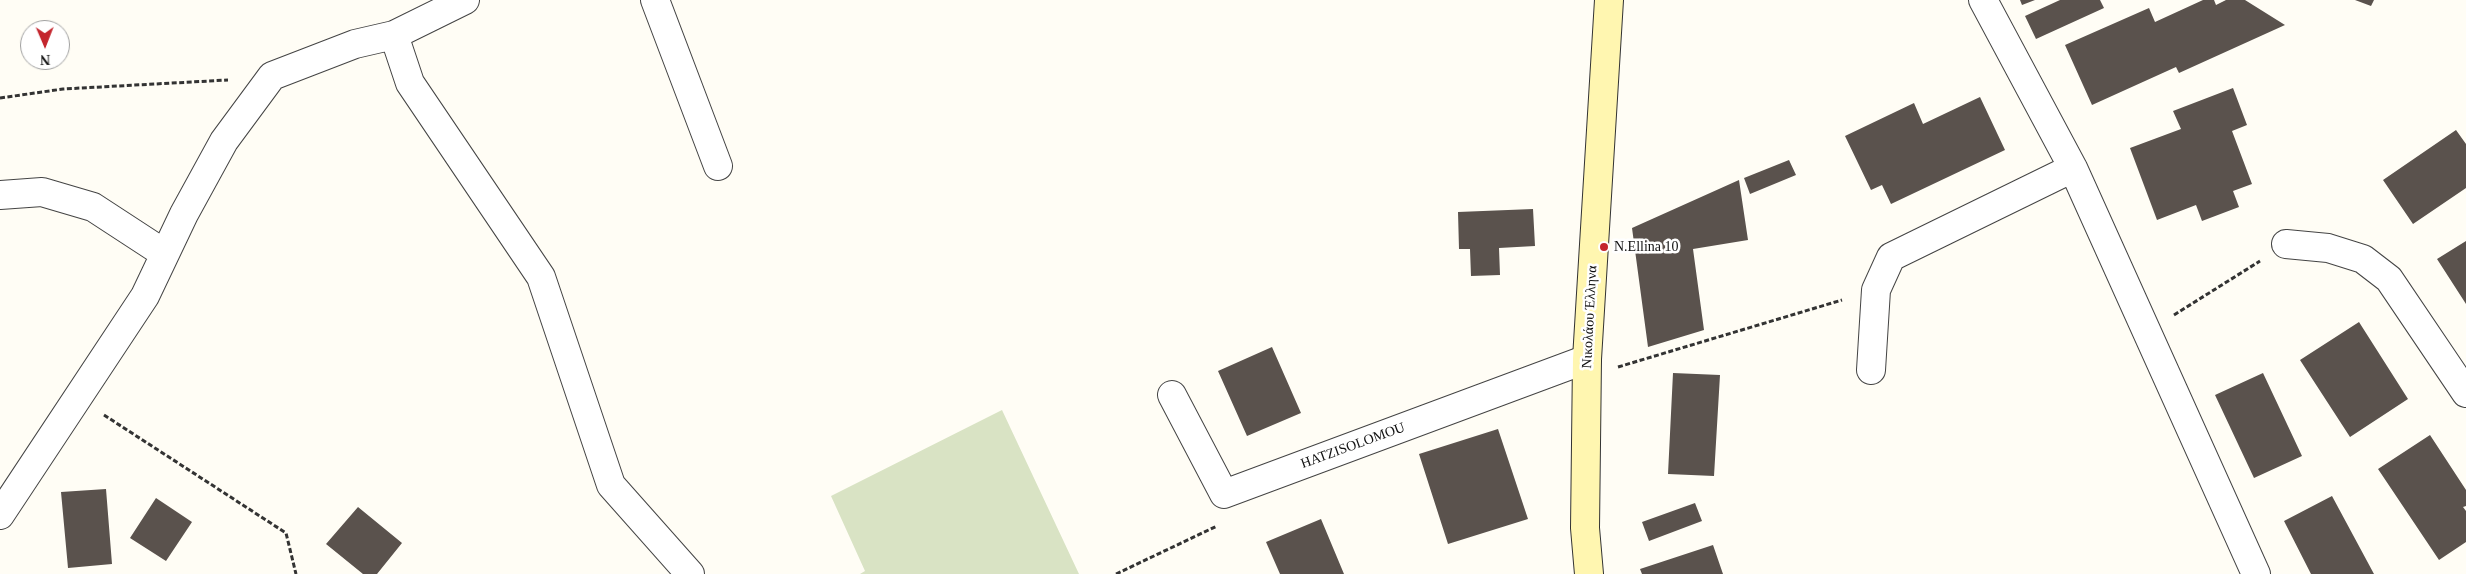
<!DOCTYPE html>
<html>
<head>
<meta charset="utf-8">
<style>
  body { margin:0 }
  #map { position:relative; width:2466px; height:574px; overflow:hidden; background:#fffdf5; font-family:"Times New Roman",serif }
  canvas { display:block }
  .north { position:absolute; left:20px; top:20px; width:50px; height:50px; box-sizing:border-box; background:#fff; border:1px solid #a0a0a0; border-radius:50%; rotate:179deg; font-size:14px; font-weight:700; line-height:20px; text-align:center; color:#111 }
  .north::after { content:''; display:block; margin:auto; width:18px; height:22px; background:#c4262e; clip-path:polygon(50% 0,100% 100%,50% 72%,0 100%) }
</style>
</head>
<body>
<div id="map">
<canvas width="2466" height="574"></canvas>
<div class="north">N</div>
</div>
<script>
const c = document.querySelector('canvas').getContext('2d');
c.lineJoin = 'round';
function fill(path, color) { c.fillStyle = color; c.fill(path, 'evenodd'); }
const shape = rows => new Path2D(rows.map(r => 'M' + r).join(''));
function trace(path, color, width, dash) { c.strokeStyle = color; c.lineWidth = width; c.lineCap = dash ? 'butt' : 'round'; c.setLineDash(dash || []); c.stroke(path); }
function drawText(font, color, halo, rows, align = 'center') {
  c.font = font + ' "Times New Roman",serif'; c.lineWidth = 5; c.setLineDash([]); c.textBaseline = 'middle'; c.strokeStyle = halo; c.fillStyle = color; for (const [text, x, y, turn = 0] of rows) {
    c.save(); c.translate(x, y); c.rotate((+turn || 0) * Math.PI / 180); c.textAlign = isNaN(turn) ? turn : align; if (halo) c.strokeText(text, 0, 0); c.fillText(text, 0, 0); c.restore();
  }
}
fill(shape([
  [1002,410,1079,574,860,574,865,571,831,496]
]), '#d9e3c4');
fill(shape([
  [2020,0,2035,0,2022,5],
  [2060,0,2100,0,2104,8,2036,39,2025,16],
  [2203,0,2214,0,2216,5,2226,0,2245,0,2285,25,2179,73,2176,67,2092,105,2065,45,2149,8,2155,22],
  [2355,0,2374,0,2371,6],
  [2233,88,2247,125,2232,131,2252,184,2233,191,2239,207,2202,221,2196,205,2157,220,2130,148,2181,129,2173,111],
  [1980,97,2005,150,1891,204,1882,185,1871,190,1845,136,1914,103,1923,124],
  [2456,130,2466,144,2466,188,2413,224,2383,180],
  [1789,160,1796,175,1750,194,1744,178],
  [1739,180,1748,240,1693,249,1704,330,1648,347,1632,228],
  [1533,209,1535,246,1499,248,1500,275,1471,276,1470,249,1459,249,1458,212],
  [2466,241,2466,304,2437,259],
  [2359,322,2408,399,2350,437,2300,360],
  [1272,347,1301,413,1247,436,1218,371],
  [1673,373,1720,375,1714,476,1668,474],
  [2263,373,2302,456,2254,478,2215,395],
  [1498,429,1528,519,1448,544,1419,454],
  [2430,435,2466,490,2466,506,2463,507,2466,511,2466,542,2439,560,2378,469],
  [106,489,112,564,68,568,61,492],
  [2332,496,2374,574,2311,574,2284,521],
  [156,498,192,522,166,561,130,538],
  [1695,503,1702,521,1649,541,1642,522],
  [358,507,402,543,377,574,363,574,326,544],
  [1321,519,1344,574,1280,574,1266,542],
  [1713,545,1723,574,1642,574,1640,569]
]), '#5a524d');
const street = shape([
  [655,0,718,166],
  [1983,0,2073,168,2256,574],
  [394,35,410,83,541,277,611,485,690,574],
  [0,195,42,192,93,207,165,254],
  [2286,244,2328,248,2363,259,2389,279,2466,393],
  [1871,370,1876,290,1891,257,2073,168],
  [1172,395,1224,494,1587,359],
  [0,515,145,296,184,214,224,141,272,76,355,44,394,35,465,0]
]);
const secondary = shape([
  [1589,574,1585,528,1587,359,1609,0]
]);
trace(street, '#444', 30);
trace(secondary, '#333', 30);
trace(shape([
  [0,98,63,89,228,80],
  [2174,315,2260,261],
  [1618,367,1842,300],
  [104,415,286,533,296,574],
  [1116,574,1217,526]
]), '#333', 3, [5, 2.5]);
trace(street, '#fff', 28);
trace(secondary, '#fff6b0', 28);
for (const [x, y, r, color] of [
  [1604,247,5,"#c4262e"]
]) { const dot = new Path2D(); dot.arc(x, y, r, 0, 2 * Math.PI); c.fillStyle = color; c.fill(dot); trace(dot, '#fff', 2); }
drawText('14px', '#111', '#fff', [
  ["N.Ellina 10",1614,247]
], 'left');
drawText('14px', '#111', '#fff', [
  ["Νικολάου Έλληνα",1590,317,-87],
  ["HATZISOLOMOU",1353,446,-20]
]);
</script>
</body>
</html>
